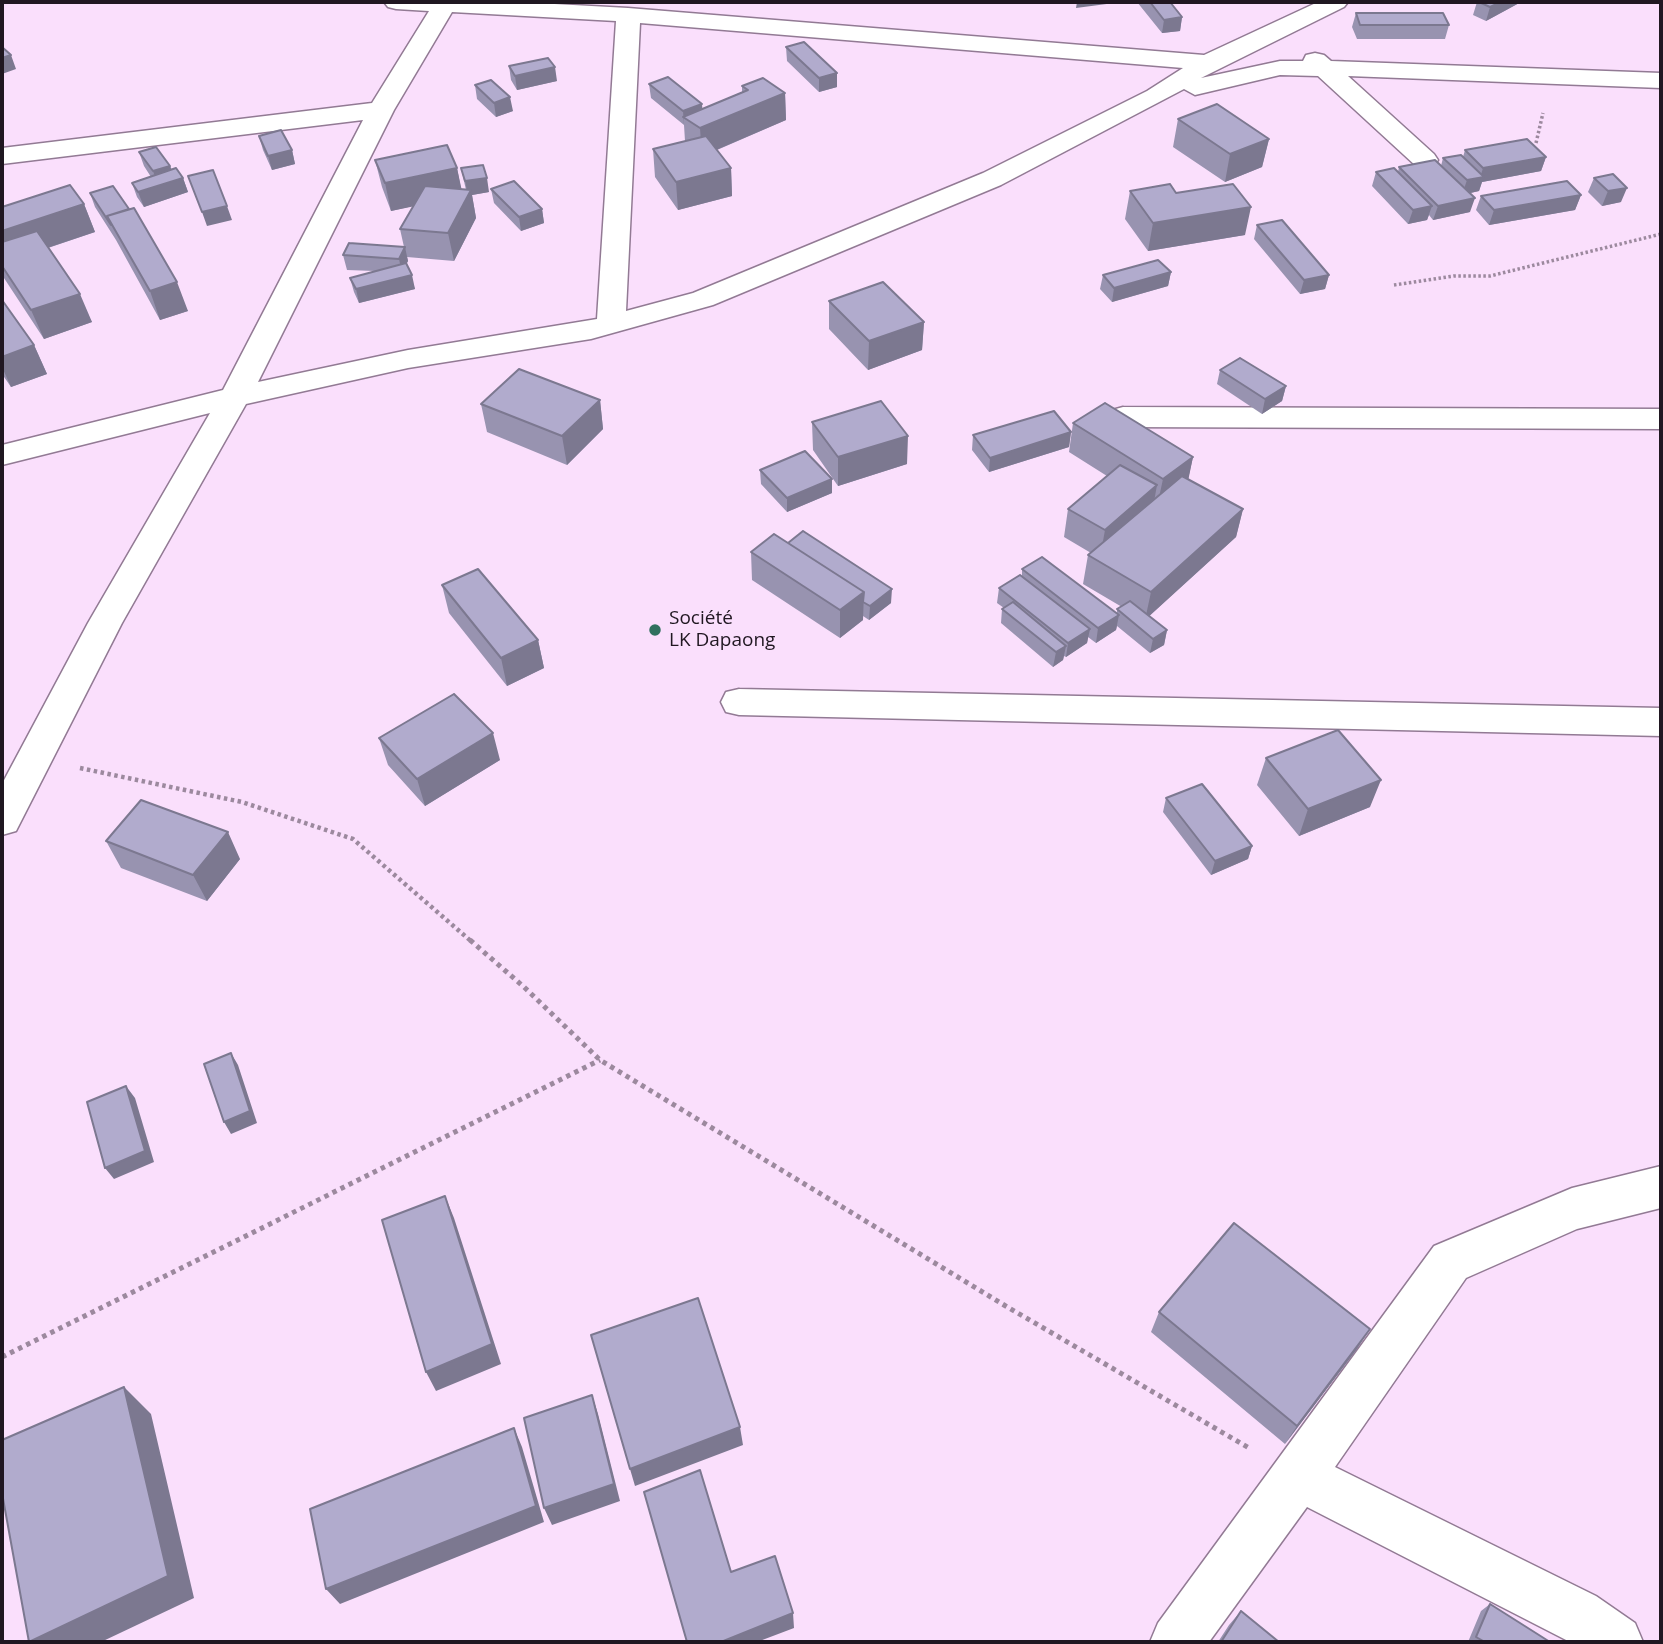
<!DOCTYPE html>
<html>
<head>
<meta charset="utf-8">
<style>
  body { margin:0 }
  #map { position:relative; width:1663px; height:1644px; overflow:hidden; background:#fadffc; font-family:"Open Sans",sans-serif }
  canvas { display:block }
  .frame { position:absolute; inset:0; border:4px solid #201721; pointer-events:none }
</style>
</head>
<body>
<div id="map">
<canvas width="1663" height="1644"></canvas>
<div class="frame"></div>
</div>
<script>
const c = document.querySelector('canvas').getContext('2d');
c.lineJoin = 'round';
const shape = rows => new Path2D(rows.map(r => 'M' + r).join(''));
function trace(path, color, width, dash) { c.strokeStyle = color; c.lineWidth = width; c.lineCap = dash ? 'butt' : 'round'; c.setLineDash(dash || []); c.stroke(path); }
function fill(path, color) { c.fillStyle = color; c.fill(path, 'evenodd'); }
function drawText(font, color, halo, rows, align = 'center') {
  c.font = font + ' "Open Sans",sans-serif'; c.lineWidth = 5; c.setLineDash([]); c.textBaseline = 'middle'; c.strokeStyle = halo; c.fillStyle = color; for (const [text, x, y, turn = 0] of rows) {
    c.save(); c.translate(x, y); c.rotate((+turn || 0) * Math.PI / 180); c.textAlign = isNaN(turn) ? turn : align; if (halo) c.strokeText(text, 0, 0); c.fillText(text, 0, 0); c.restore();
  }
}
const minor = shape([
  [384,2,518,2,628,8,1204,55,1318,2,1348,2,1344,7,1201,78,1280,61,1303,61,1306,55,1315,53,1324,55,1331,61,1661,73,1661,88,1348,76,1434,154,1438,160,1434,166,1425,168,1416,166,1318,76,1280,75,1195,95,1184,89,1001,185,713,305,591,339,408,368,246,404,122,623,16,831,2,835,2,784,88,623,210,413,2,465,2,445,223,390,363,120,2,164,2,148,372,103,429,11,396,9,388,7,384,2],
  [452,12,616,21,597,319,408,350,258,382,394,110,452,12],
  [640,23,1183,68,1147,91,983,173,693,293,626,311,640,23],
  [1123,407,1661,409,1661,429,1123,427,1112,424,1107,417,1112,410,1123,407],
  [739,689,1661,708,1661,736,739,715,726,712,721,702,726,692,739,689],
  [1661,1166,1661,1208,1577,1229,1466,1278,1335,1467,1596,1596,1635,1623,1643,1642,1570,1642,1307,1507,1209,1642,1150,1642,1158,1623,1434,1246,1572,1188,1661,1166]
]);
trace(minor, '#927a94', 3);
trace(shape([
  [1536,143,1543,113],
  [1394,285,1454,276,1490,276,1661,234]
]), '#9c899e', 3.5, [2.5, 2.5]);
trace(shape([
  [80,768,242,802,353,839,472,942]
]), '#9c899e', 4.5, [3.5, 3.5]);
trace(shape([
  [470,940,524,987,600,1060,1004,1305,1249,1448],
  [2,1357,600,1060]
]), '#9c899e', 5, [4.5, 4.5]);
fill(minor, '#fff');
fill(shape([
  [1137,2,1170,2,1182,17,1180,31,1162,33],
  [1477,2,1521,2,1486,21,1473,15],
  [1356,13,1449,25,1445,39,1357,39,1352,27],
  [786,47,837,87,819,92,787,61],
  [509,66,557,81,517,90,511,80],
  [649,84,702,109,742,92,742,86,785,93,786,120,717,150,731,168,732,196,678,210,655,177,653,149,685,141,684,125,651,98],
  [475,85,513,111,496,117,477,99],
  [1178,119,1269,139,1262,167,1225,182,1173,147],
  [259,136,292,150,295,164,272,170,263,150],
  [1465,150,1546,157,1541,171,1482,182,1479,191,1470,193,1470,212,1433,220,1429,215,1427,220,1408,224,1372,186,1376,172,1398,172,1399,167,1441,166,1443,158,1463,157],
  [139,152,170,166,172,170,183,178,188,192,144,207,137,197,132,183,151,177,144,166],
  [375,160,457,168,461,189,466,190,461,168,489,192,472,195,476,218,454,261,407,257,408,261,406,264,415,289,359,303,354,292,350,278,375,271,347,270,343,255,404,247,400,229,413,206,391,211,382,187],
  [1594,178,1621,202,1602,206,1588,192],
  [491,189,542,209,544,223,521,231,494,203],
  [1130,191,1176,193,1245,235,1148,251,1125,219],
  [90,193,188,311,160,320,116,240,95,207],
  [1581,195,1575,210,1489,225,1476,210,1481,196],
  [84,204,95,232,48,248,92,322,44,339,2,275,2,207],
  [1257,225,1329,275,1325,289,1300,294,1254,239],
  [1171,272,1168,286,1112,302,1100,289,1103,275],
  [2,300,34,345,47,374,11,387,2,374],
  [829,301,924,322,922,350,868,370,829,329],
  [1220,370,1286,386,1282,401,1262,414,1217,384],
  [600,400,603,429,567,465,487,432,481,404],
  [812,422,907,464,838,486,813,450],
  [1073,423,1193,457,1188,479,1243,509,1236,537,1149,616,1167,630,1164,645,1150,653,1117,626,1116,630,1096,643,1088,637,1087,643,1066,657,1064,656,1063,660,1053,667,1001,623,1002,609,1004,608,997,603,999,588,1022,576,1022,569,1117,613,1117,609,1122,607,1083,584,1088,555,1091,553,1064,537,1068,509,1107,476,1069,452],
  [1071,432,1069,447,989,472,972,450,973,435],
  [760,470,832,493,787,512,761,484],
  [788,543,891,603,869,620,863,616,863,620,840,638,752,580,751,552],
  [442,585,538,640,544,668,507,686,449,613],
  [379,738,500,760,425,806,388,765],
  [1266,758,1370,807,1299,836,1257,785],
  [1166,798,1252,846,1248,859,1211,875,1163,812],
  [106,841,240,859,207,901,121,868],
  [1159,1312,1357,1349,1285,1444,1151,1332],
  [1490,1604,1550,1642,1468,1642,1481,1611],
  [1241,1611,1279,1642,1218,1642,1229,1625]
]), '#9893b0');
fill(shape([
  [1077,2,1122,2,1076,8],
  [1501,2,1521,2,1486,21,1490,7],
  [1182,17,1180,31,1162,33,1164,20],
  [11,55,16,69,2,74,2,58],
  [555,67,557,81,517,90,515,76],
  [837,73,837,87,819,92,819,78],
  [785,93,786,120,702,156,700,128],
  [510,97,513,111,496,117,494,103],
  [702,104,703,118,683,117,684,125,683,111],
  [1269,139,1262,167,1225,182,1230,154],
  [292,150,295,164,272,170,268,156],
  [1546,157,1541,171,1482,182,1479,191,1462,195,1467,180,1480,178,1483,168],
  [170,166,175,180,158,185,153,171],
  [457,168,463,196,391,211,385,183],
  [731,168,732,196,678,210,676,182],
  [183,178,188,192,144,207,138,192],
  [487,178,489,192,472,195,476,218,454,261,448,233,468,196,465,181],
  [1627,188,1621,202,1602,206,1608,191],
  [1581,195,1575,210,1489,225,1494,210],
  [1475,198,1470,212,1433,220,1438,206],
  [84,204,95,232,2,263,2,231],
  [227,206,232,220,207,226,202,212],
  [1432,206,1427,220,1408,224,1413,210],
  [1251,207,1245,235,1148,251,1153,223],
  [542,209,544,223,521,231,519,217],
  [405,247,408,261,402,273,399,259],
  [1171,272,1168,286,1112,302,1114,288],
  [412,275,415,289,359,303,356,289],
  [1329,275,1325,289,1300,294,1304,280],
  [177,282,188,311,160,320,150,291],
  [80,294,92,322,44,339,31,310],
  [924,322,922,350,868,370,869,341],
  [34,345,47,374,11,387,2,367,2,357],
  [1286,386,1282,401,1262,414,1265,399],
  [600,400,603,429,567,465,562,436],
  [1071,432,1069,447,989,472,990,458],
  [908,436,907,464,838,486,838,457],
  [1193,457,1187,486,1157,507,1163,479],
  [832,479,832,493,787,512,787,498],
  [1157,485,1152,513,1100,558,1105,530],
  [1243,509,1236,537,1145,620,1151,592],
  [892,589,891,603,869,620,870,606],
  [864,592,863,620,840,638,840,610],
  [1119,615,1116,630,1096,643,1098,628],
  [1090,629,1087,643,1066,657,1068,643],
  [1167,630,1164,645,1150,653,1153,639],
  [538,640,544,668,507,686,501,658],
  [1066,646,1063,660,1053,667,1056,652],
  [493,733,500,760,425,806,417,779],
  [1381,780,1370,807,1299,836,1308,809],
  [228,832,240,859,207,901,193,875],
  [1252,846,1248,859,1211,875,1215,861],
  [231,1053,238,1065,257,1123,231,1134,224,1122],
  [126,1086,135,1098,154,1162,114,1179,105,1168],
  [445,1196,454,1218,501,1364,436,1391,426,1372],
  [1370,1329,1357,1349,1285,1444,1297,1426],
  [124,1387,151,1414,194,1598,101,1642,29,1642],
  [592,1395,598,1414,620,1501,552,1525,544,1508],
  [740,1427,743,1445,635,1486,630,1469],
  [514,1428,522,1447,544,1522,340,1604,326,1589],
  [793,1613,794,1628,757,1642,721,1642]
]), '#7c7890');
const building = shape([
  [1150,2,1170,2,1182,17,1164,20,1150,2],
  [1479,2,1501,2,1490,7,1479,2],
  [1356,13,1443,13,1449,25,1360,25,1356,13],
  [804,42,837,73,819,78,786,47,804,42],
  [2,47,11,55,2,58,2,47],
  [548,58,555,67,515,76,509,66,548,58],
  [668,77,702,104,683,111,649,84,668,77],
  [763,78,785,93,700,128,683,117,748,90,742,86,763,78],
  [491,80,510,97,494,103,475,85,491,80],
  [1217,104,1269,139,1230,154,1178,119,1217,104],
  [281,130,292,150,268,156,259,136,281,130],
  [706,136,731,168,676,182,653,149,706,136],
  [1527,139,1546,157,1483,168,1465,150,1527,139],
  [447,145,457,168,385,183,375,160,447,145],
  [156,147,170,166,153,171,139,152,156,147],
  [1461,155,1484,177,1467,180,1443,158,1461,155],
  [1435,160,1475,198,1438,206,1399,167,1435,160],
  [483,165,487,178,465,181,461,168,483,165],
  [176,168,183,178,138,192,132,183,176,168],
  [1394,168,1432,206,1413,210,1376,172,1394,168],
  [213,170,227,206,202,212,188,176,213,170],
  [1613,174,1627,188,1608,191,1594,178,1613,174],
  [514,181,542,209,519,217,491,189,514,181],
  [1567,181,1581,195,1494,210,1481,196,1567,181],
  [1170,184,1176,193,1233,184,1251,207,1153,223,1130,191,1170,184],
  [70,185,84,204,2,231,2,207,70,185],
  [113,186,129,209,107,216,111,225,90,193,113,186],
  [425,186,471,190,448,233,400,229,425,186],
  [134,208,177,282,150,291,107,216,134,208],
  [1282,220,1329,275,1304,280,1257,225,1282,220],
  [37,231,80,294,31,310,2,266,2,242,37,231],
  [349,243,405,247,399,259,343,255,349,243],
  [1158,260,1171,272,1114,288,1103,275,1158,260],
  [406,263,412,275,356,289,350,278,406,263],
  [883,282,924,322,869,341,829,301,883,282],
  [2,300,34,345,2,357,2,300],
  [1240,358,1286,386,1265,399,1220,370,1240,358],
  [519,369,600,400,562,436,481,404,519,369],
  [881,401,908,436,838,457,812,422,881,401],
  [1105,403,1193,457,1163,479,1073,423,1105,403],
  [1054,411,1071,432,990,458,973,435,1054,411],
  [805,451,832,479,787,498,760,470,805,451],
  [1120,465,1157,485,1105,530,1068,509,1120,465],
  [1182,476,1243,509,1151,592,1088,555,1182,476],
  [803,531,892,589,870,606,863,602,864,592,788,543,803,531],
  [774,534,864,592,840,610,751,552,774,534],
  [1042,557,1119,615,1098,628,1022,569,1042,557],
  [478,569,538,640,501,658,442,585,478,569],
  [1020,575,1090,629,1068,643,999,588,1020,575],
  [1130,601,1167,630,1153,639,1117,609,1130,601],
  [1013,602,1066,646,1056,652,1002,609,1013,602],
  [454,694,493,733,417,779,379,738,454,694],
  [1338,730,1381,780,1308,809,1266,758,1338,730],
  [1202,784,1252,846,1215,861,1166,798,1202,784],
  [141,800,228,832,193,875,106,841,141,800],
  [231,1053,250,1111,224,1122,204,1064,231,1053],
  [126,1086,145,1151,105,1168,87,1102,126,1086],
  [445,1196,492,1344,426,1372,382,1220,445,1196],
  [1234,1223,1370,1329,1297,1426,1159,1312,1234,1223],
  [698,1298,740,1427,630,1469,591,1335,698,1298],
  [124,1387,168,1576,29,1642,2,1493,2,1440,124,1387],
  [592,1395,614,1484,544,1508,524,1418,592,1395],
  [514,1428,536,1506,326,1589,310,1509,514,1428],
  [700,1470,731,1572,775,1556,793,1613,721,1642,687,1642,644,1492,700,1470],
  [1490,1604,1550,1642,1485,1642,1476,1637,1490,1604],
  [1241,1611,1279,1642,1221,1642,1241,1611]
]);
fill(building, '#b1abcd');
trace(building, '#7c7890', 2);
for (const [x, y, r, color] of [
  [655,630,7,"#30705e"]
]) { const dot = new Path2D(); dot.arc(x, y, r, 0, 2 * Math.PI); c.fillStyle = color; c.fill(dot); trace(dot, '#fadffc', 2.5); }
drawText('19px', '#201721', '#fadffc', [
  ["Société",669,619],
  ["LK Dapaong",669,641]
], 'left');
</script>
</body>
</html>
